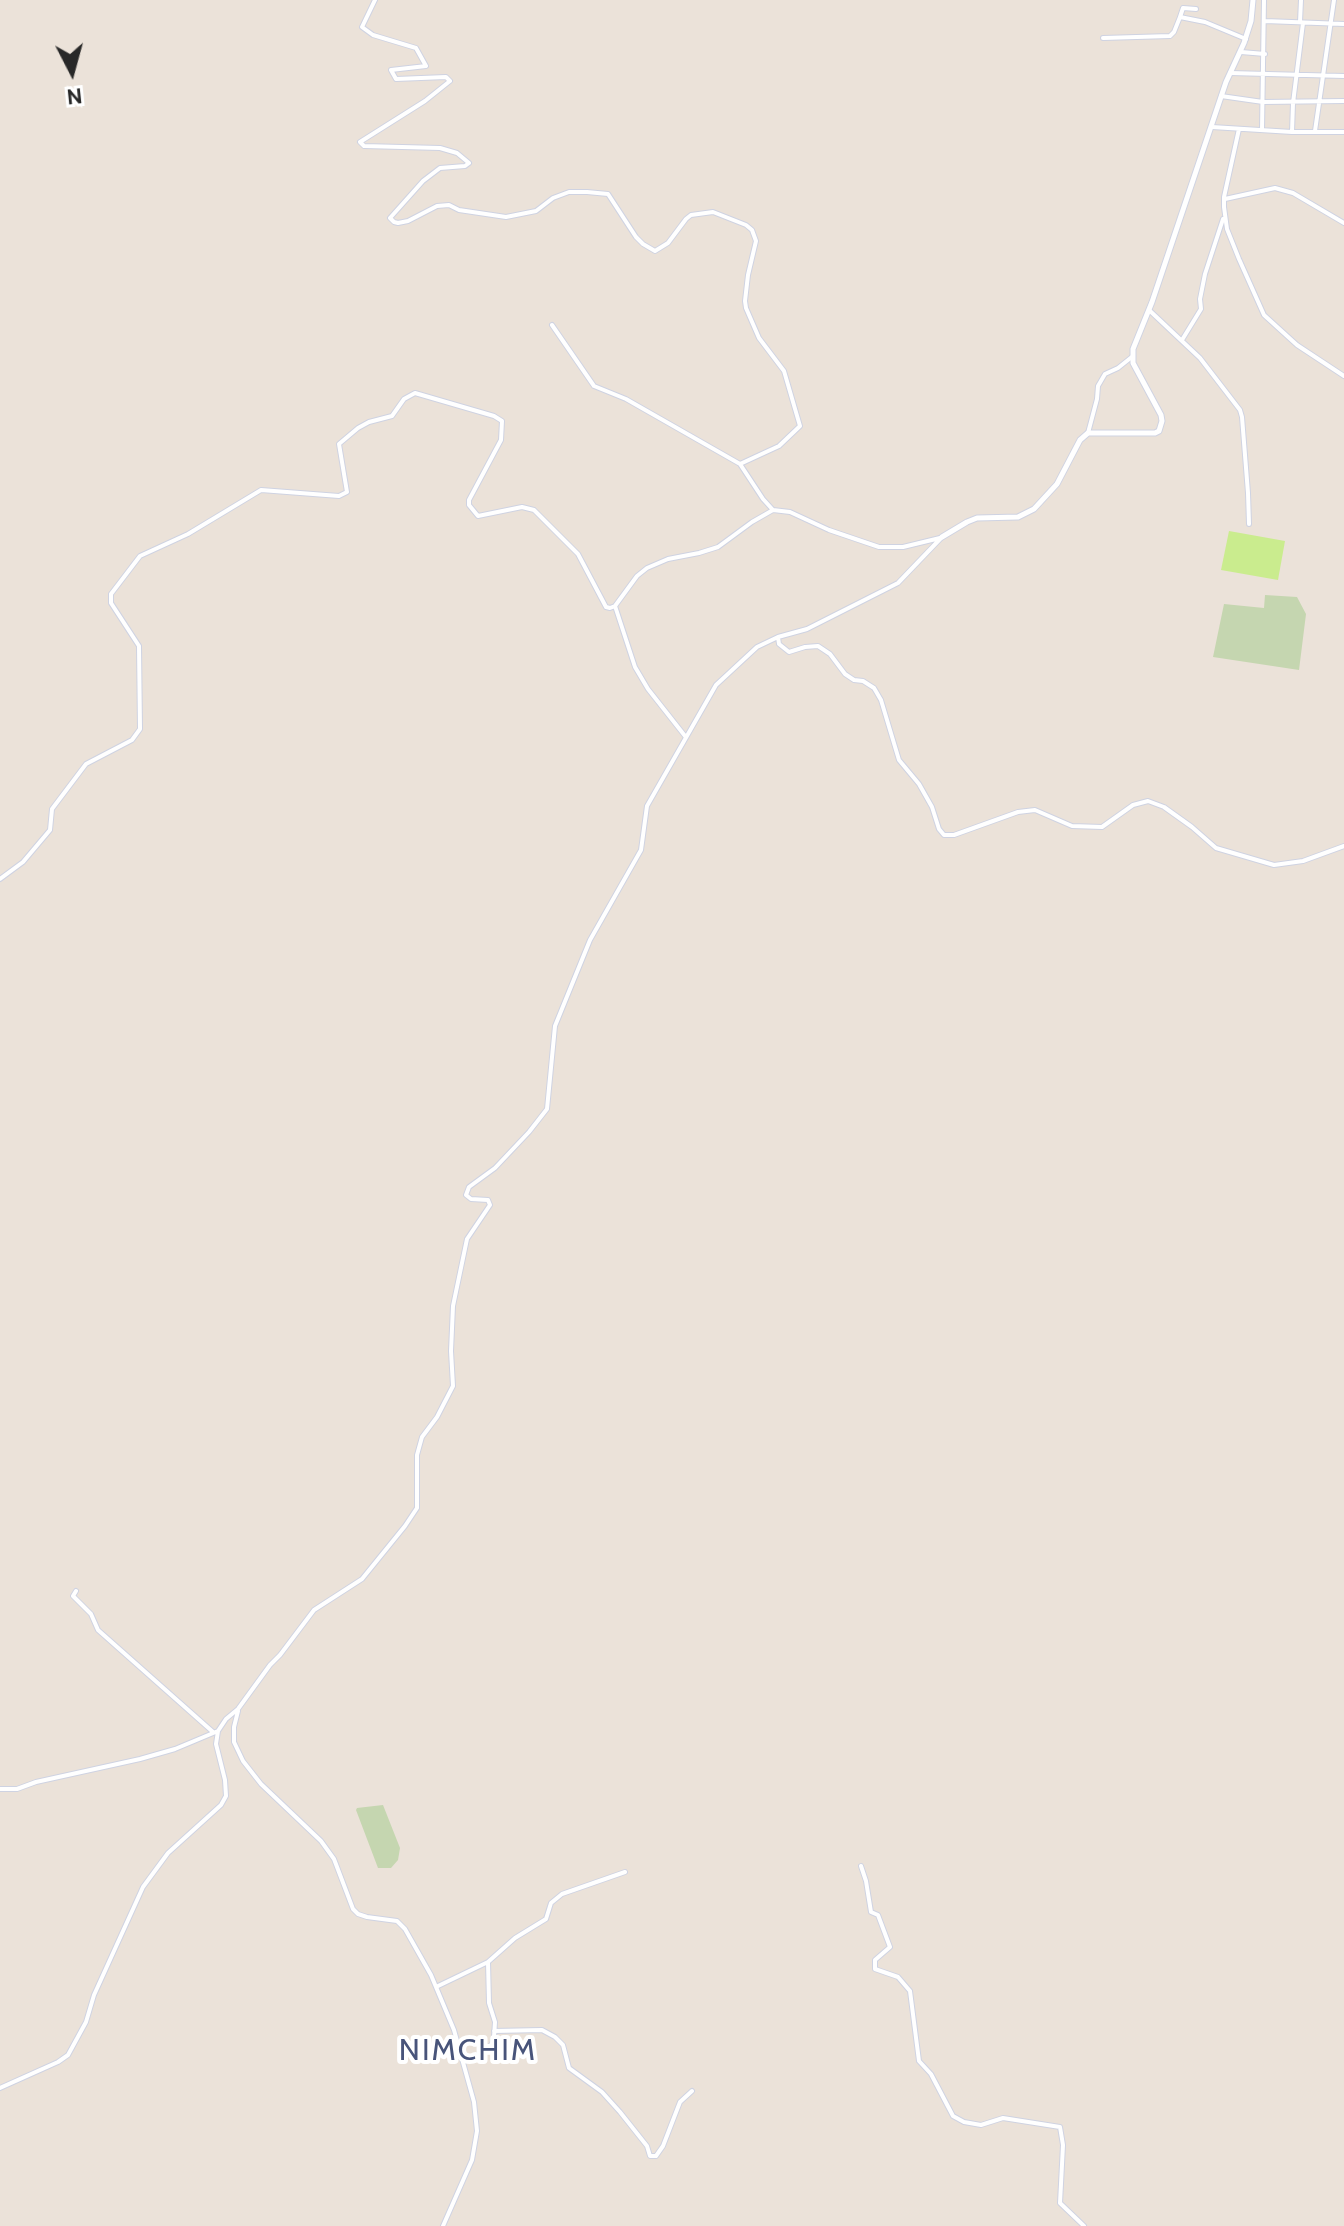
<!DOCTYPE html>
<html>
<head>
<meta charset="utf-8">
<style>
  body { margin:0 }
  #map { position:relative; width:1344px; height:2226px; overflow:hidden; background:#ebe2d9; font-family:Cabin,sans-serif }
  canvas { display:block }
  .north { position:absolute; left:32px; top:32px; width:80px; height:80px; -webkit-text-stroke:6px #fff; paint-order:stroke; rotate:174deg; font-size:22px; font-weight:700; line-height:32px; text-align:center; color:#282828 }
  .north::after { content:''; display:block; margin:auto; width:28px; height:36px; background:#282828; clip-path:polygon(50% 0,100% 100%,50% 72%,0 100%) }
</style>
</head>
<body>
<div id="map">
<canvas width="1344" height="2226"></canvas>
<div class="north">N</div>
</div>
<script>
const c = document.querySelector('canvas').getContext('2d');
c.lineJoin = 'round';
function fill(path, color) { c.fillStyle = color; c.fill(path, 'evenodd'); }
const shape = rows => new Path2D(rows.map(r => 'M' + r).join(''));
function trace(path, color, width, dash) { c.strokeStyle = color; c.lineWidth = width; c.lineCap = dash ? 'butt' : 'round'; c.setLineDash(dash || []); c.stroke(path); }
function drawText(font, color, halo, rows, align = 'center') {
  c.font = font + ' Cabin,sans-serif'; c.lineWidth = 8; c.setLineDash([]); c.textBaseline = 'middle'; c.strokeStyle = halo; c.fillStyle = color; for (const [text, x, y, turn = 0] of rows) {
    c.save(); c.translate(x, y); c.rotate((+turn || 0) * Math.PI / 180); c.textAlign = isNaN(turn) ? turn : align; if (halo) c.strokeText(text, 0, 0); c.fillText(text, 0, 0); c.restore();
  }
}
fill(shape([
  [1265,595,1297,597,1306,614,1299,670,1213,657,1224,604,1264,608],
  [383,1805,400,1848,398,1860,391,1868,378,1868,356,1810,357,1808]
]), '#c5d6b0');
fill(shape([
  [1229,531,1285,541,1278,580,1221,570]
]), '#caec8e');
const street = shape([
  [375,0,362,27,373,35,416,48,426,66,391,70,396,79,446,77,450,81,425,101,360,142,364,146,440,148,457,153,469,163,465,166,440,168,423,181,390,218,394,222,398,223,408,221,437,206,449,205,459,210,506,217,536,211,553,198,569,192,587,192,608,194,636,237,643,244,655,251,668,243,686,219,691,215,713,212,746,225,752,230,756,241,748,275,745,301,746,308,759,338,784,371,800,426,779,446,740,464],
  [1180,17,1183,8,1196,9],
  [1265,21,1344,24],
  [1300,22,1301,0],
  [1103,38,1170,36,1174,32,1180,17,1205,22,1246,39],
  [1241,52,1265,54],
  [1230,73,1344,76],
  [1221,96,1263,102,1344,101],
  [1212,127,1292,132,1344,132],
  [1239,129,1224,197,1224,207,1227,229,1239,259,1264,315,1297,345,1344,376],
  [1262,130,1264,0],
  [1315,131,1334,0],
  [1292,132,1293,103,1303,23],
  [1225,199,1275,188,1293,193,1344,223],
  [1149,310,1200,358,1240,410,1242,417,1248,493,1249,524],
  [552,325,594,386,626,399,740,464,763,499,773,510],
  [1182,340,1201,309,1200,299,1205,274,1223,219],
  [1088,433,1097,399,1098,386,1105,374,1118,368,1133,356],
  [615,606,635,667,648,689,685,736],
  [778,637,779,644,789,652,805,647,818,646,830,654,845,674,854,680,863,681,874,688,881,700,899,760,919,784,932,807,939,829,944,835,954,835,1018,812,1035,810,1072,826,1102,827,1133,805,1148,801,1164,807,1192,827,1216,848,1274,865,1303,861,1344,846],
  [0,879,23,862,50,830,52,809,86,764,132,740,140,729,139,646,111,603,111,594,140,556,188,534,261,490,339,496,347,492,339,444,358,428,369,422,392,416,404,399,415,393,494,416,502,421,501,440,469,500,469,505,478,516,522,507,534,510,578,554,606,607,610,608,615,606,637,576,647,568,668,559,699,553,718,547,752,522,773,510,790,512,829,530,879,547,903,547,940,538],
  [76,1591,73,1596,91,1614,98,1630,213,1732],
  [238,1711,234,1727,234,1742,243,1761,261,1784,321,1841,334,1859,353,1909,358,1914,367,1917,397,1921,405,1929,431,1975,454,2030,474,2102,477,2131,472,2160,443,2226],
  [0,1789,17,1789,36,1782,140,1759,175,1749,218,1731],
  [861,1866,866,1881,871,1912,878,1915,890,1947,875,1960,875,1969,898,1977,910,1991,919,2061,931,2074,953,2116,964,2122,981,2125,1003,2118,1060,2127,1063,2145,1060,2203,1084,2226],
  [436,1987,488,1962,515,1938,546,1919,551,1903,562,1894,625,1872],
  [494,2031,542,2030,555,2037,563,2045,569,2068,602,2092,620,2112,647,2146,650,2156,656,2156,663,2146,680,2102,692,2091],
  [464,2061,484,2052,492,2044,494,2037,495,2022,489,2003,488,1962],
  [0,2088,58,2062,68,2055,86,2022,94,1995,143,1887,168,1853,221,1805,226,1796,225,1780,216,1744,218,1731,226,1719,238,1709,270,1665,280,1655,314,1610,362,1579,405,1526,417,1508,417,1455,422,1437,437,1417,453,1386,451,1351,453,1306,467,1239,490,1205,488,1200,471,1199,466,1195,469,1187,495,1168,529,1132,547,1109,555,1026,590,940,641,850,647,806,716,685,757,647,778,637,807,629,898,583,942,537]
]);
const secondary = shape([
  [942,537,967,522,977,518,1018,517,1034,509,1057,484,1080,440,1088,433,1155,433,1159,431,1162,421,1161,415,1133,363,1133,349,1152,302,1226,82,1244,43,1251,21,1253,0]
]);
trace(street, '#cfd3e2', 6);
trace(secondary, '#cfd3e2', 7);
trace(street, '#fff', 4);
trace(secondary, '#fff', 5);
c.letterSpacing = '2px';
drawText('30px', '#48547a', '#fff', [
  ["NIMCHIM",468,2051]
]);
c.letterSpacing = '0px';
</script>
</body>
</html>
